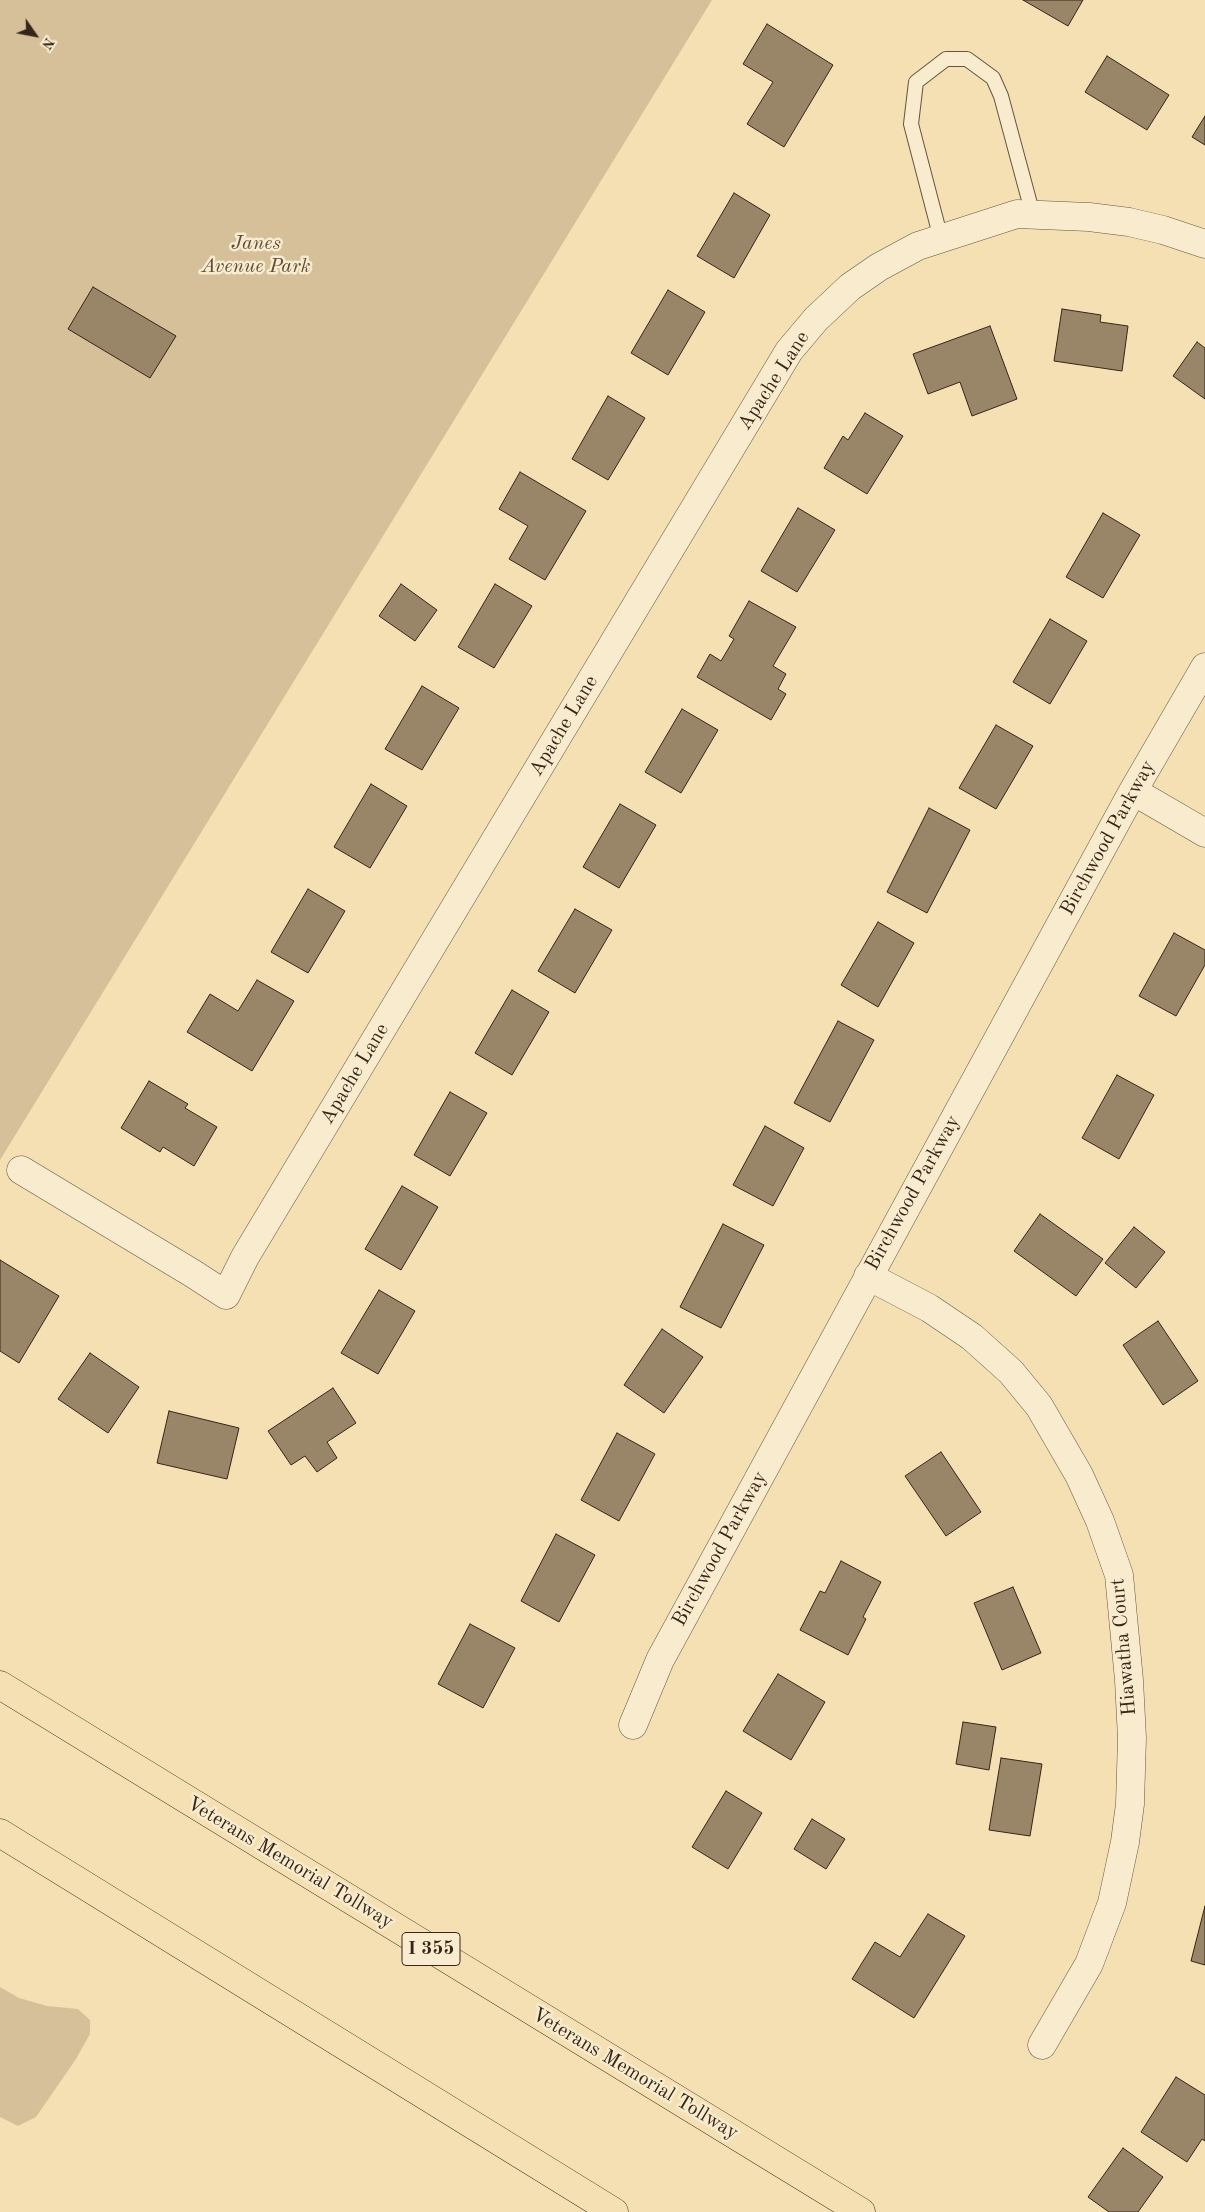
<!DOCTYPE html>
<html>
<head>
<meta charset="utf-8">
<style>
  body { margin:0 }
  #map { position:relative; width:1205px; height:2212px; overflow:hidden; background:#f5e0b3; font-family:"Old Standard TT",serif }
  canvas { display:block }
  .north { position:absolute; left:10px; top:10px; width:50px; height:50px; -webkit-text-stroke:4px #f8ebce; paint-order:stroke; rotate:123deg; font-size:14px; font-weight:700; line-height:20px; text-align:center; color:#362519 }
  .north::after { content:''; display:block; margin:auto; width:18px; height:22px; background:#362519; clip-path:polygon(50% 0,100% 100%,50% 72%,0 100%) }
</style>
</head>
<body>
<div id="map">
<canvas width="1205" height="2212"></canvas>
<div class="north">N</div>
</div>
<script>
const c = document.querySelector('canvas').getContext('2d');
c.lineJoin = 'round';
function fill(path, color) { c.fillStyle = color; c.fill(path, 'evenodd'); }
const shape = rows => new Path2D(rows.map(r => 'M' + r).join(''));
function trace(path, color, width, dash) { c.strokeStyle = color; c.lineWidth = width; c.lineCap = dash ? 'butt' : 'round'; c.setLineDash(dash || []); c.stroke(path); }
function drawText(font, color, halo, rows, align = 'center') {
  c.font = font + ' "Old Standard TT",serif'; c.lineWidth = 5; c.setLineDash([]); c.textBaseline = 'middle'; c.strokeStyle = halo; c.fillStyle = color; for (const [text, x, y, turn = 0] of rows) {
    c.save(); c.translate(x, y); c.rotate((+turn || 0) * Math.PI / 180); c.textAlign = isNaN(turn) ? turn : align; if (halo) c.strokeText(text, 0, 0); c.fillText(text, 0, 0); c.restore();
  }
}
fill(shape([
  [0,0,712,0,0,1160],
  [0,1987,19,1998,47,2006,78,2009,90,2020,90,2034,76,2059,36,2117,18,2126,0,2117]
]), '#d5c099');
const building = shape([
  [1023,0,1083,0,1068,26,1023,0],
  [767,24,833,65,784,147,747,124,773,82,743,64,767,24],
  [1107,56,1169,95,1147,130,1085,92,1107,56],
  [1205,116,1205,145,1192,137,1205,116],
  [734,193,770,215,734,278,697,256,734,193],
  [93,287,176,336,150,378,68,329,93,287],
  [668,290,705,312,668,375,631,353,668,290],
  [1062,309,1101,315,1100,322,1128,326,1122,371,1054,361,1062,309],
  [990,326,1017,399,972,416,960,382,928,394,913,354,990,326],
  [1197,342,1205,348,1205,399,1173,376,1197,342],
  [608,396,645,418,608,480,572,459,608,396],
  [865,413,903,436,867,494,824,468,843,436,848,440,865,413],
  [520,472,586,511,545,580,509,559,528,526,499,509,520,472],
  [798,508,835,530,797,592,761,571,798,508],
  [1103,513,1140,535,1103,598,1066,577,1103,513],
  [401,584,437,610,415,641,379,616,401,584],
  [495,584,532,606,494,668,458,647,495,584],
  [749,601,796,627,773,666,786,674,778,689,786,694,771,720,697,677,710,654,721,661,734,639,729,636,749,601],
  [1050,619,1087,641,1050,704,1013,682,1050,619],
  [422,686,459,708,422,770,385,749,422,686],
  [682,709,718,730,681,793,645,772,682,709],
  [996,725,1033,746,996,809,959,788,996,725],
  [371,784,407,806,370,868,334,847,371,784],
  [620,804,656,825,619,888,583,867,620,804],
  [929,808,970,830,927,913,887,892,929,808],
  [308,889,345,911,308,973,271,952,308,889],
  [575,909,612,930,575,993,538,971,575,909],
  [878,922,914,943,878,1007,841,985,878,922],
  [1174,933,1205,950,1205,965,1176,1016,1139,996,1174,933],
  [257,980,294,1001,252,1071,187,1032,210,994,238,1011,257,980],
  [512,990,549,1012,512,1075,475,1053,512,990],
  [838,1021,874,1040,830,1122,794,1103,838,1021],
  [1117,1075,1154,1095,1119,1159,1082,1138,1117,1075],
  [149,1081,188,1104,185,1108,217,1127,194,1166,163,1147,160,1152,121,1128,149,1081],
  [450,1092,487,1113,450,1176,414,1155,450,1092],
  [765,1126,804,1148,773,1206,733,1185,765,1126],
  [402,1186,438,1207,401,1270,365,1249,402,1186],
  [1040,1214,1103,1259,1076,1296,1014,1251,1040,1214],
  [723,1224,764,1245,721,1328,680,1307,723,1224],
  [1134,1227,1165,1252,1136,1288,1105,1263,1134,1227],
  [0,1260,59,1296,19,1363,0,1351,0,1260],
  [379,1290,415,1311,378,1374,341,1353,379,1290],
  [1158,1321,1198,1381,1163,1405,1123,1345,1158,1321],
  [662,1329,703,1357,664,1413,624,1385,662,1329],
  [90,1353,139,1387,108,1433,58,1399,90,1353],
  [333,1388,356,1423,327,1442,337,1458,317,1472,305,1456,291,1465,268,1431,333,1388],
  [169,1411,239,1428,227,1479,157,1463,169,1411],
  [617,1433,655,1454,619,1521,581,1500,617,1433],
  [941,1452,981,1512,946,1536,905,1476,941,1452],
  [556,1534,595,1555,559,1622,521,1601,556,1534],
  [841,1561,881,1582,863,1617,866,1619,848,1655,800,1630,820,1591,825,1593,841,1561],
  [1013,1587,1041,1653,1002,1670,974,1603,1013,1587],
  [470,1624,515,1648,483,1708,438,1684,470,1624],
  [778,1674,825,1702,791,1760,743,1731,778,1674],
  [963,1722,996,1727,989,1770,956,1764,963,1722],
  [1001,1758,1042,1764,1030,1836,989,1830,1001,1758],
  [726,1791,762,1813,728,1869,692,1847,726,1791],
  [812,1819,845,1839,826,1869,794,1849,812,1819],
  [1205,1906,1205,1965,1191,1961,1205,1906],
  [928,1914,965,1936,914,2018,852,1979,875,1942,900,1957,928,1914],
  [1176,2077,1205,2095,1205,2141,1202,2139,1187,2162,1141,2132,1176,2077],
  [1123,2148,1163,2177,1138,2212,1109,2212,1088,2197,1123,2148]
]);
fill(building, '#998669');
trace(building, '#362519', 1);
const service = shape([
  [941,239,911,124,916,82,946,59,967,59,993,78,1001,96,1033,215]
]);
const minor = shape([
  [1133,791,1205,833],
  [21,1170,192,1273,226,1295,245,1257,789,351,816,319,850,287,879,267,918,246,1017,214,1089,217,1129,222,1163,230,1205,244],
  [868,1276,929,1308,972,1337,1011,1372,1039,1406,1079,1475,1100,1521,1119,1575,1129,1680,1132,1738,1130,1804,1125,1842,1112,1903,1089,1964,1042,2045],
  [633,1725,660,1660,1133,791,1205,667]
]);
const motorway = shape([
  [0,1685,861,2212],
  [0,1833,614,2212]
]);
trace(service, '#665440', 16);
trace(minor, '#665440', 29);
trace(motorway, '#362519', 29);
trace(service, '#f8ebce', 14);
trace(minor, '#f8ebce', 28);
trace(motorway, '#f5e0b3', 28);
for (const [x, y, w] of [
  [431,1949,58]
]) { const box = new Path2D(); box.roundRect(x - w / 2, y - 16.5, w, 33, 4); c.fillStyle = '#f8ebce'; c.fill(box); trace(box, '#362519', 1); }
drawText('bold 19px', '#362519', null, [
  ["I 355",431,1949]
]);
drawText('italic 20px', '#5e4c39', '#f8ebce', [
  ["Janes",256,244],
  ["Avenue Park",256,267]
]);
drawText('20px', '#362519', '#f8ebce', [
  ["Apache Lane",774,381,-57],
  ["Apache Lane",564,726,-59],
  ["Birchwood Parkway",1108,838,-61],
  ["Apache Lane",355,1074,-59],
  ["Birchwood Parkway",913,1193,-61],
  ["Birchwood Parkway",720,1549,-61],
  ["Hiawatha Court",1124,1647,-95],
  ["Veterans Memorial Tollway",290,1863,31],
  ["Veterans Memorial Tollway",635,2074,31]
]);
</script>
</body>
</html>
